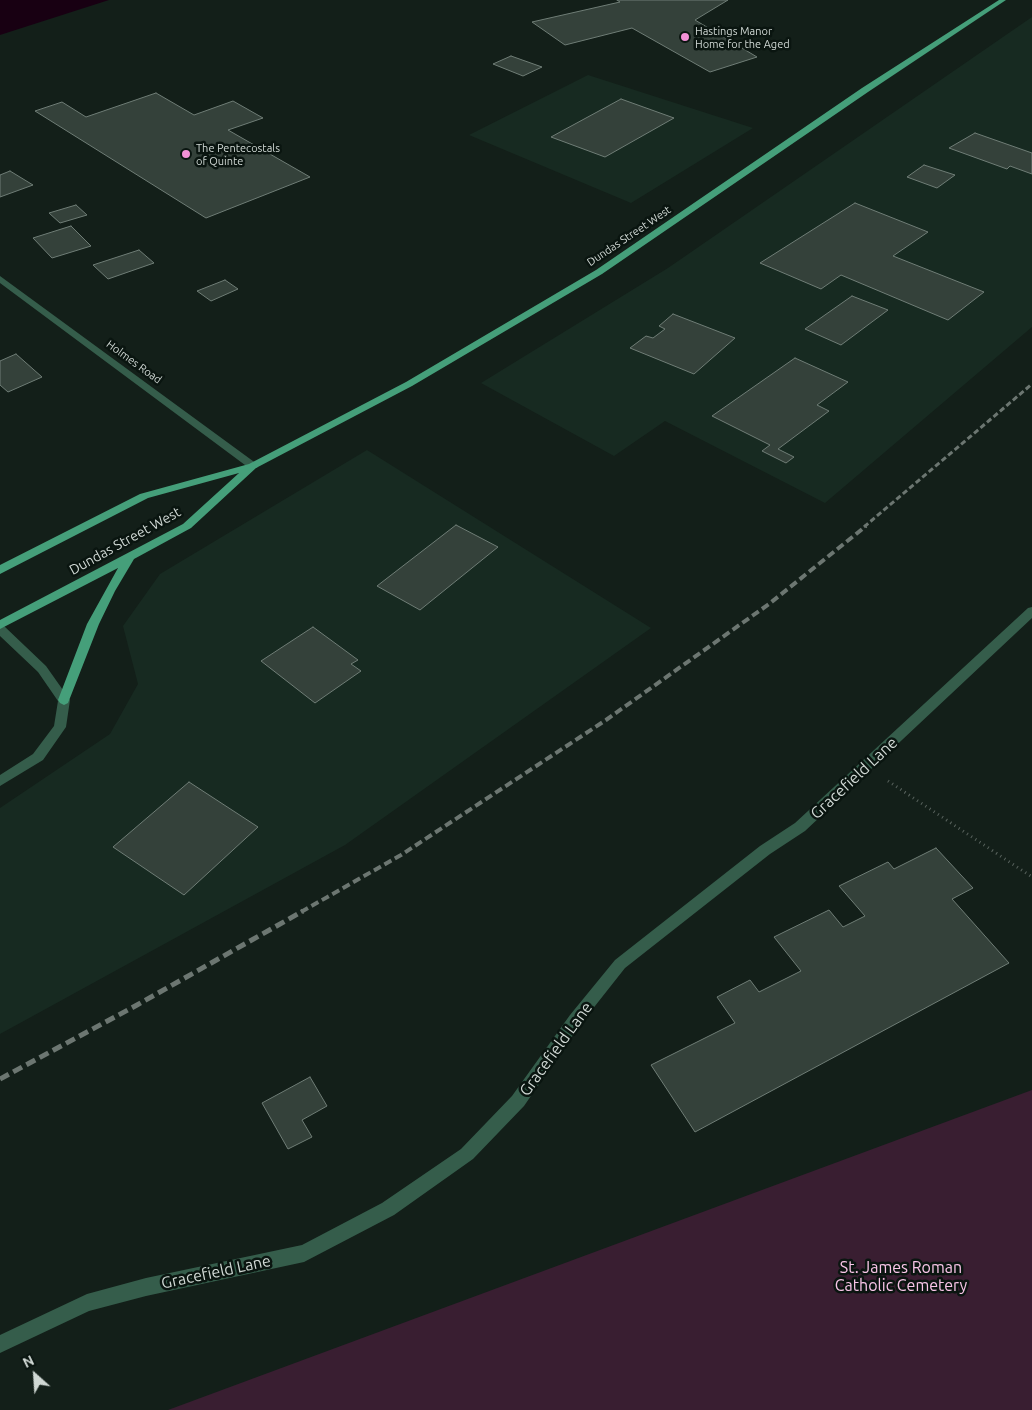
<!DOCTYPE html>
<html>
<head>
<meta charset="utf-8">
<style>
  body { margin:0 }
  #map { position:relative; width:1032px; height:1410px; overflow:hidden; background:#131f19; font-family:Ubuntu,sans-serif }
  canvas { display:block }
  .north { position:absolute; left:10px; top:1350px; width:50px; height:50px; -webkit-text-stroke:4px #0a1510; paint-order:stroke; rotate:334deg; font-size:14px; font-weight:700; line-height:20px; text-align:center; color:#d0d8d4 }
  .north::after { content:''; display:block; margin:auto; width:18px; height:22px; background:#d0d8d4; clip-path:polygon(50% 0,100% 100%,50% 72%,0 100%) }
</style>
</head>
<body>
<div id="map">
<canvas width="1032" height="1410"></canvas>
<div class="north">N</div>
</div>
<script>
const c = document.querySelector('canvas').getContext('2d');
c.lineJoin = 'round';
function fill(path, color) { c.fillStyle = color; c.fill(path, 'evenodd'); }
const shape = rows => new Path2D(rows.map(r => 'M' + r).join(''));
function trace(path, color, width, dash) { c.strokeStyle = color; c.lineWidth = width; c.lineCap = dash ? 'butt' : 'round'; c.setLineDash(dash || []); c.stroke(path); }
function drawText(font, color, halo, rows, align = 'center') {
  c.font = font + ' Ubuntu,sans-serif'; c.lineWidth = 5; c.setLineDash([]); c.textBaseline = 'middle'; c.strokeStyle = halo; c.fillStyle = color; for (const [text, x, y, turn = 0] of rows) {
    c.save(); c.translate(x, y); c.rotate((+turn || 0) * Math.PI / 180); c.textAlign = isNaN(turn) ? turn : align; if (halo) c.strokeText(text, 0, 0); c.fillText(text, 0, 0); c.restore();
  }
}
fill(shape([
  [1032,17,1032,327,825,503,665,421,614,456,481,383,668,268],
  [588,75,753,128,631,203,469,135],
  [367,450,651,628,345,845,0,1034,0,808,110,734,138,684,123,626,160,574]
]), '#172a21');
fill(shape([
  [1032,1090,1032,1410,168,1410]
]), '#391e31');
fill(shape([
  [0,0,109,0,0,35]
]), '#180012');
const building = shape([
  [617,0,728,0,695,20,757,57,710,72,632,28,565,45,532,22,620,2,617,0],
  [511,56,542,67,523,76,493,64,511,56],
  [156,93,194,115,233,101,263,118,228,130,310,177,206,218,35,111,62,102,86,117,156,93],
  [621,99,674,118,605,157,551,137,621,99],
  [975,133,1032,153,1032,174,1010,166,1007,169,949,148,975,133],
  [924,165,955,175,937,188,907,177,924,165],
  [10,171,33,185,0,197,0,175,10,171],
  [855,203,928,232,893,256,984,292,948,320,841,275,821,289,760,263,855,203],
  [76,205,87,215,60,223,49,213,76,205],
  [71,226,91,246,52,258,33,238,71,226],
  [139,250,154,263,108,279,93,265,139,250],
  [225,280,238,289,211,301,197,291,225,280],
  [852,296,888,310,841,345,805,329,852,296],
  [673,314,735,338,694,374,630,348,646,336,653,338,665,329,659,326,673,314],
  [16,354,42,377,8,392,0,385,0,361,16,354],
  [795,358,848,382,817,405,829,411,778,449,794,457,786,463,762,451,770,445,712,416,795,358],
  [456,525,498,547,420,610,377,586,456,525],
  [313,627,358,660,351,664,361,671,315,703,261,661,313,627],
  [189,782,258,827,184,895,113,847,189,782],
  [936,848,973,888,952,899,1009,963,695,1132,651,1065,735,1023,717,997,750,980,759,992,801,971,774,937,829,910,843,927,865,916,839,886,888,862,894,869,936,848],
  [310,1077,327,1106,302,1120,312,1137,288,1149,262,1103,310,1077]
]);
fill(building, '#34413a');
trace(building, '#6f7d76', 1);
trace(shape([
  [888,781,1032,877]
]), '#59635e', 3, [1, 4]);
fill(shape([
  [0,276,257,464,258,466,257,468,249,468,0,283,0,276],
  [1032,607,1032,618,805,831,770,854,625,968,580,1025,524,1106,473,1159,394,1215,304,1262,146,1296,89,1311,0,1353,0,1335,87,1294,146,1278,302,1245,382,1203,461,1149,512,1096,570,1015,615,960,760,846,795,823,1028,608,1032,607],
  [0,625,4,626,46,666,70,700,66,727,43,760,0,786,0,775,33,754,54,726,58,701,38,672,0,636,0,625]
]), '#355d4b');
fill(shape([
  [999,0,1006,0,868,92,602,274,412,386,256,468,191,528,134,559,115,591,99,624,68,703,64,705,60,703,58,700,87,624,118,568,0,629,0,620,183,524,239,473,148,498,0,574,0,565,140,494,249,464,406,382,596,270,862,88,999,0]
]), '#459f7a');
trace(shape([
  [864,527,1032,384]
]), '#6c7671', 3, [5.5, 3]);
trace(shape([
  [301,912,401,855,606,720,769,604,866,526]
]), '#6c7671', 4, [8, 4]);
trace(shape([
  [0,1079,137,1005,303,911]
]), '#6c7671', 5, [10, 5]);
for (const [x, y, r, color] of [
  [685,37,5,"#f391d6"],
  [186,154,5,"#f391d6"]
]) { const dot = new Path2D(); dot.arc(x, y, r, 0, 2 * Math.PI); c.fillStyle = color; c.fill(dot); trace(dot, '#0a1510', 2); }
drawText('11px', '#d0d8d4', '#0a1510', [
  ["Hastings Manor",695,31],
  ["Home for the Aged",695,44],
  ["The Pentecostals",196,148],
  ["of Quinte",196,161]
], 'left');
drawText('11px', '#d0d8d4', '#0a1510', [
  ["Dundas Street West",629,236,-34],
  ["Holmes Road",134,362,36]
]);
drawText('14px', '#d0d8d4', '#0a1510', [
  ["Dundas Street West",125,541,-29]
]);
drawText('16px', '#d0d8d4', '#0a1510', [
  ["Gracefield Lane",854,778,-43],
  ["Gracefield Lane",556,1049,-54],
  ["Gracefield Lane",216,1272,-12]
]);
drawText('16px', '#f9c5e8', '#0a1510', [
  ["St. James Roman",901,1268],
  ["Catholic Cemetery",901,1286]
]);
</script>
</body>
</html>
